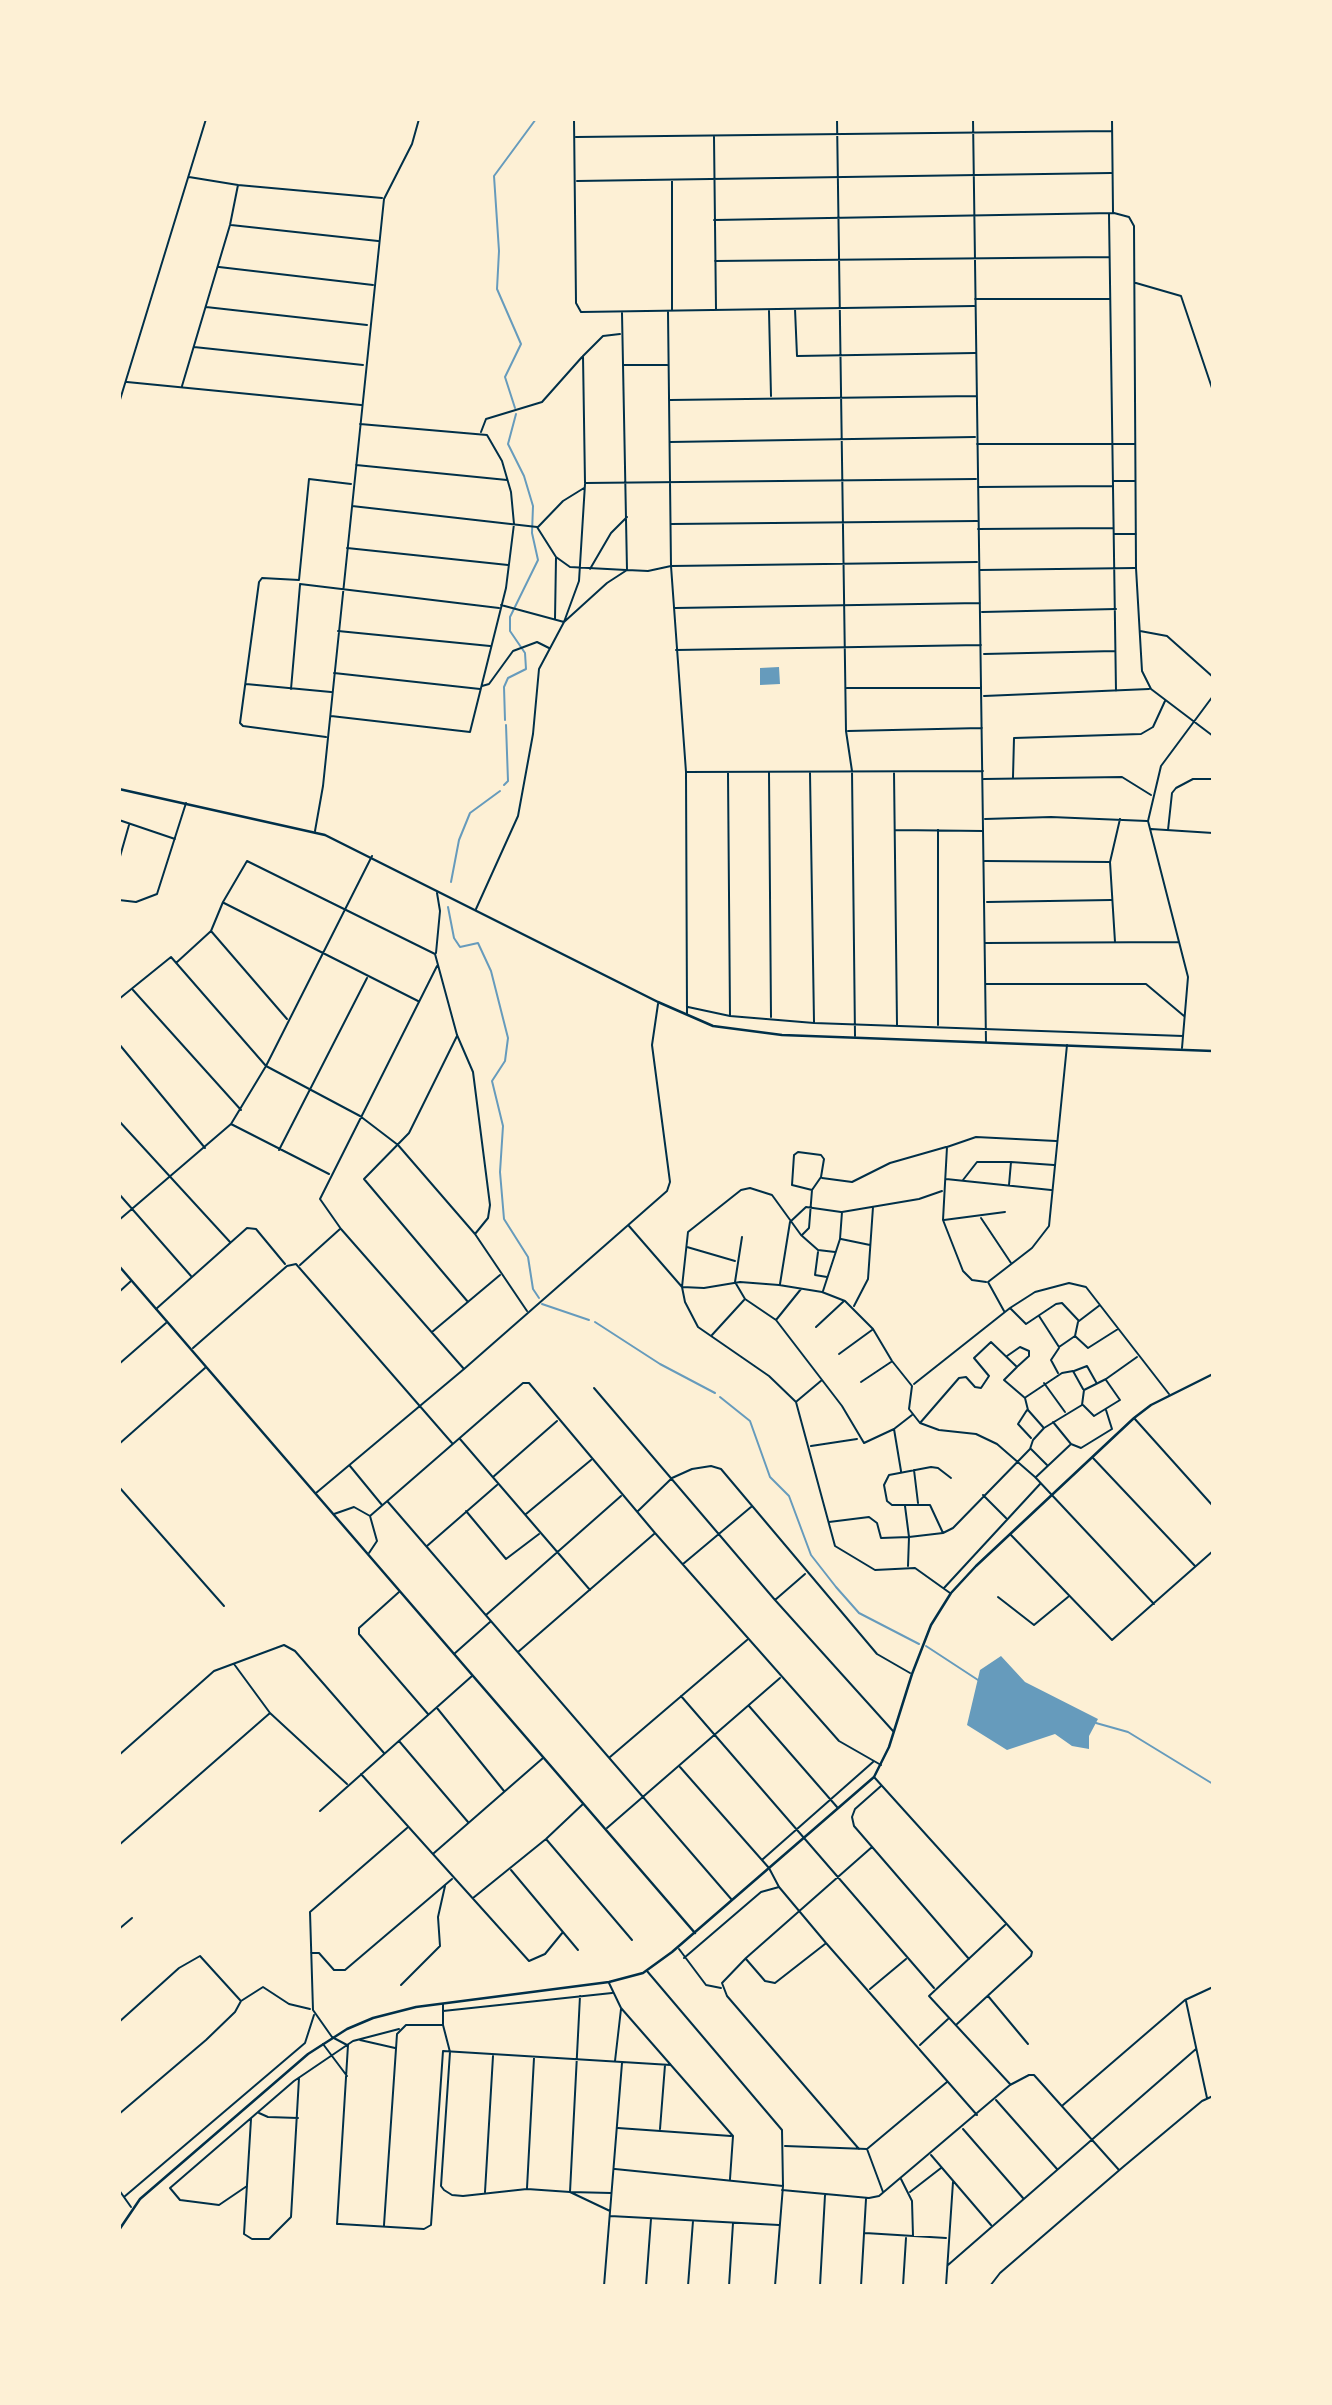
<!DOCTYPE html>
<html>
<head>
<meta charset="utf-8">
<style>
  body { margin:0 }
  #map { position:relative; width:1332px; height:2405px; overflow:hidden; background:#fdf0d5; font-family:"IBM Plex Serif",serif }
  canvas { display:block }
  .frame { position:absolute; inset:0; border:121px solid #fdf0d5; pointer-events:none }
</style>
</head>
<body>
<div id="map">
<canvas width="1332" height="2405"></canvas>
<div class="frame"></div>
</div>
<script>
const c = document.querySelector('canvas').getContext('2d');
c.lineJoin = 'round';
function fill(path, color) { c.fillStyle = color; c.fill(path, 'evenodd'); }
const shape = rows => new Path2D(rows.map(r => 'M' + r).join(''));
function trace(path, color, width, dash) { c.strokeStyle = color; c.lineWidth = width; c.lineCap = dash ? 'butt' : 'round'; c.setLineDash(dash || []); c.stroke(path); }
fill(shape([
  [779,667,780,684,760,685,760,668],
  [1001,1656,1025,1682,1098,1719,1089,1736,1089,1749,1072,1746,1055,1734,1007,1750,967,1725,980,1670]
]), '#669bbc');
trace(shape([
  [515,408,505,377,521,344,497,289,499,251,494,176,536,119],
  [505,720,504,687,508,678,526,669,525,653,510,631,510,617,538,560,532,533,533,506,524,476,508,444,516,414],
  [504,785,508,781,506,725],
  [451,882,459,840,470,813,500,791],
  [448,907,454,938,460,947,478,943,491,971,508,1038,505,1061,492,1081,503,1126,500,1172,504,1219,528,1257,533,1289,539,1298],
  [542,1304,589,1320],
  [595,1322,660,1364,715,1393],
  [720,1397,750,1421,770,1477,789,1496,811,1555,836,1587,859,1613,919,1644],
  [926,1646,978,1680],
  [1096,1723,1128,1732,1213,1784]
]), '#669bbc', 2);
trace(shape([
  [574,119,576,303,581,312,974,306],
  [837,119,846,731,852,771,855,1036],
  [973,119,986,1042],
  [1112,119,1113,212],
  [576,137,1112,131],
  [714,137,716,310],
  [189,177,238,185,382,198],
  [577,181,1111,173],
  [1109,214,1116,691],
  [714,220,1114,213,1129,217,1134,226,1136,568,1142,671,1151,689,1213,736],
  [231,225,378,241],
  [715,261,1109,257],
  [219,267,373,285],
  [1136,283,1181,296,1213,391],
  [975,299,1109,299],
  [206,307,367,325],
  [795,309,797,356,975,353],
  [672,310,672,180],
  [769,311,771,396],
  [668,312,671,566,686,772,687,1014],
  [622,313,627,570,648,571,671,566,977,562],
  [620,334,603,336,583,356,585,483,976,479],
  [194,347,363,365],
  [624,365,667,365],
  [127,382,361,405],
  [182,386,230,225,238,185],
  [670,400,976,396],
  [119,403,206,119],
  [481,432,486,419,542,402,582,357],
  [670,442,975,437],
  [977,444,1135,444],
  [356,465,507,480],
  [1113,481,1135,481],
  [978,487,1112,486],
  [352,506,537,527],
  [671,524,977,521],
  [537,527,556,557,570,567,626,570],
  [538,527,563,501,584,488],
  [978,529,1113,528],
  [1115,534,1136,534],
  [347,548,508,565],
  [590,569,611,533,627,517],
  [980,570,1135,568],
  [300,584,499,608],
  [501,605,564,622,579,581,585,484],
  [675,608,980,603],
  [982,612,1116,609],
  [555,619,556,558],
  [338,631,490,646],
  [1140,631,1167,636,1213,677],
  [676,650,981,645],
  [984,654,1115,651],
  [334,673,480,689],
  [246,684,331,692],
  [482,686,489,684,513,651,537,642,549,648],
  [847,688,981,688],
  [291,689,300,585],
  [984,696,1149,689],
  [331,716,470,732,506,588,514,524,511,492,502,461,487,435,360,424],
  [848,731,982,728],
  [326,737,243,726,240,723,259,582,262,578,299,580,309,479,351,484],
  [687,772,983,771],
  [769,772,771,1017],
  [894,772,897,1025],
  [728,773,730,1016],
  [810,773,814,1022],
  [1013,777,1014,738,1141,734,1153,727,1165,701],
  [984,779,1122,777,1151,795],
  [985,819,1051,817,1147,821],
  [119,820,175,839],
  [1151,829,1213,833],
  [895,830,983,831],
  [1168,830,1172,793,1176,788,1193,779,1213,779],
  [315,831,323,786,384,199,412,144,419,119],
  [119,860,129,825],
  [985,861,1109,862],
  [119,900,136,902,157,894,186,803],
  [987,902,1111,900],
  [224,903,418,1001],
  [476,909,518,816,533,734,539,669,564,622,607,583,627,570],
  [211,931,287,1019],
  [1115,942,1110,862,1120,819],
  [985,943,1179,942],
  [436,953,440,911,437,893],
  [176,963,211,931,223,902,247,861,435,954,457,1035,473,1072,490,1205,488,1218,475,1234],
  [437,966,320,1199,341,1229,464,1369],
  [986,984,1146,984,1184,1016],
  [133,990,241,1110],
  [119,999,171,957,266,1066,360,1116,398,1145,475,1234,527,1311],
  [688,1007,730,1016,814,1023,1183,1036],
  [938,1025,938,830],
  [457,1036,409,1133,364,1179,468,1302],
  [119,1044,205,1148],
  [1182,1048,1188,977,1148,821,1161,766,1213,696],
  [119,1121,230,1242],
  [231,1124,329,1174],
  [279,1150,367,978],
  [822,1178,852,1182,890,1163,946,1147],
  [946,1179,1051,1190],
  [963,1180,977,1162,1011,1162],
  [1009,1185,1011,1162,1054,1165],
  [119,1194,191,1276],
  [981,1218,1011,1263],
  [119,1220,231,1124,266,1066,372,856],
  [944,1220,1005,1212],
  [629,1226,682,1287,704,1288,740,1282,779,1285,822,1292,845,1301,873,1329,892,1361,912,1386,909,1409,920,1423,939,1430,976,1434,997,1444,1035,1477,1154,1604],
  [802,1235,809,1228,812,1190,821,1177,824,1159,821,1155,798,1152,794,1155,792,1185,812,1190],
  [742,1237,735,1282,745,1299,776,1320,801,1289],
  [841,1239,870,1245],
  [687,1247,735,1261],
  [818,1252,815,1275,827,1277],
  [835,1252,818,1250,801,1235,772,1195,750,1188,741,1190,688,1232,682,1287,685,1302,698,1327,769,1376,796,1402,835,1546,875,1570,915,1568,950,1593],
  [300,1265,340,1229],
  [986,1282,972,1280,963,1271,943,1220,947,1147,976,1137,1056,1141],
  [780,1284,790,1222,806,1207,841,1212],
  [823,1291,840,1239,842,1212,919,1199,942,1191],
  [119,1292,131,1281],
  [854,1306,868,1279,873,1207],
  [1010,1308,1026,1324,1056,1304,1062,1303,1079,1321,1100,1305],
  [156,1309,247,1228,256,1229,285,1264],
  [1004,1311,988,1282,1032,1248,1049,1226,1067,1045],
  [1039,1316,1059,1347,1075,1336,1088,1348,1118,1329],
  [776,1320,842,1406,864,1443,894,1429,912,1415],
  [816,1327,844,1301],
  [432,1332,500,1275],
  [712,1335,744,1300],
  [1075,1336,1078,1322],
  [193,1348,287,1266,296,1264,452,1443],
  [839,1354,872,1330],
  [1007,1356,1020,1347,1029,1351,1029,1356,1018,1366],
  [119,1364,166,1323],
  [1074,1371,1087,1366,1096,1382],
  [1058,1373,1051,1360,1059,1348],
  [861,1382,891,1362],
  [1044,1383,1065,1412],
  [914,1384,1010,1308,1035,1292,1069,1283,1086,1287,1169,1394],
  [594,1388,775,1600,893,1731],
  [1026,1397,1062,1373,1073,1371,1083,1389],
  [797,1401,822,1380],
  [1083,1405,1094,1416,1120,1400,1106,1380],
  [1027,1410,1018,1424,1031,1438],
  [1134,1418,1213,1506],
  [1053,1422,1071,1444,1081,1448,1112,1429,1106,1410],
  [920,1423,959,1378,966,1377,975,1387,981,1388,989,1376,974,1358,991,1342,1017,1367,1004,1380,1025,1398,1028,1410,1043,1427],
  [894,1429,901,1471],
  [460,1439,590,1590],
  [119,1444,205,1368],
  [811,1446,857,1439],
  [1031,1449,1047,1465],
  [1093,1458,1195,1566],
  [350,1466,382,1505],
  [914,1470,918,1503],
  [493,1477,557,1421],
  [1036,1477,1070,1445],
  [119,1487,224,1606],
  [316,1493,464,1369,667,1191,670,1182,652,1045,658,1004],
  [983,1495,1006,1518],
  [388,1502,732,1900],
  [466,1511,506,1559,539,1534],
  [638,1511,672,1478,692,1469,711,1466,721,1469,877,1654,910,1673],
  [334,1514,354,1507,370,1516,377,1541,369,1553],
  [526,1514,591,1460],
  [370,1516,523,1383,529,1383,655,1533,839,1741,881,1765],
  [829,1522,869,1517,877,1523,881,1538,909,1537,905,1506],
  [943,1533,930,1505,892,1505,887,1501,884,1485,889,1475,931,1467,938,1468,951,1478],
  [1010,1534,1112,1640,1213,1551],
  [427,1546,497,1485],
  [683,1564,751,1507],
  [908,1566,909,1537,943,1533,953,1528,1030,1449,1033,1440,1044,1428,1082,1405,1084,1390,1106,1379,1137,1357],
  [944,1588,1040,1484],
  [399,1592,359,1628,359,1634,428,1714],
  [998,1597,1034,1625,1068,1597],
  [775,1600,805,1574],
  [486,1615,621,1496],
  [518,1652,654,1534],
  [454,1654,490,1622],
  [234,1664,270,1713,347,1784],
  [681,1696,934,1988],
  [749,1706,837,1807],
  [437,1708,504,1791],
  [399,1741,468,1822],
  [119,1755,214,1671,284,1645,295,1651,384,1753],
  [610,1757,747,1640],
  [680,1767,769,1868,779,1887,826,1943,977,2115],
  [361,1774,529,1961,545,1954,563,1932],
  [874,1777,1032,1952,1031,1956,957,2024],
  [881,1786,855,1809,852,1817,854,1826,969,1959],
  [320,1811,472,1676],
  [607,1828,780,1678],
  [546,1839,632,1940],
  [119,1845,270,1713],
  [434,1853,543,1758],
  [763,1859,873,1762],
  [511,1870,578,1950],
  [473,1898,546,1839,583,1804],
  [1005,1925,929,1996,1010,2084],
  [119,1929,132,1918],
  [679,1949,706,1985,721,1988],
  [311,1953,319,1953,334,1970,345,1970,452,1879],
  [684,1958,761,1892,779,1887],
  [746,1959,765,1981,775,1983,825,1944],
  [647,1971,782,2130,783,2186,775,2286],
  [609,1983,621,2008,733,2136,730,2179],
  [401,1985,440,1946,438,1917,445,1886],
  [870,1989,906,1959],
  [580,1996,570,2192,611,2193],
  [988,1996,1028,2044],
  [1186,2001,1207,2098],
  [443,2004,443,2025,450,2052,441,2186,444,2190,452,2195,463,2196,527,2189,570,2192,610,2211],
  [443,2011,612,1993],
  [119,2022,179,1968,200,1956,240,2000],
  [360,2040,395,2048],
  [323,2044,347,2076],
  [347,2045,332,2037,313,2010,310,1912,407,1828],
  [348,2045,337,2224,340,2224,424,2229,431,2225,443,2051,671,2065],
  [920,2045,948,2019],
  [615,2061,621,2009],
  [996,2100,1057,2169],
  [1063,2105,1185,2000,1213,1987],
  [259,2113,268,2117,298,2118],
  [119,2114,206,2040,235,2012,241,2001,263,1987,289,2004,310,2009],
  [251,2119,244,2234,252,2239,269,2239,291,2217,299,2078],
  [618,2128,731,2136],
  [660,2129,665,2065],
  [963,2129,1023,2198],
  [785,2146,867,2149,947,2082],
  [859,2149,727,1996,722,1983,746,1958,872,1847],
  [867,2149,883,2192],
  [931,2155,991,2225],
  [615,2169,783,2186],
  [901,2179,912,2201,913,2236],
  [247,2186,219,2205,180,2200,170,2188,294,2081,353,2041,399,2029],
  [527,2188,534,2058],
  [119,2190,131,2207],
  [782,2190,869,2198,879,2196,1010,2085,1029,2075,1034,2075,1119,2170],
  [485,2192,493,2056],
  [910,2192,941,2168],
  [124,2197,305,2043,314,2015],
  [610,2216,779,2225],
  [384,2225,397,2034,406,2025,443,2025],
  [865,2233,946,2238],
  [948,2265,1196,2049],
  [604,2286,622,2063],
  [646,2286,651,2219],
  [688,2286,693,2221],
  [729,2286,733,2223],
  [820,2286,825,2195],
  [861,2286,866,2199],
  [903,2286,906,2238],
  [946,2286,953,2182],
  [990,2286,1000,2273,1123,2167,1202,2101,1213,2096]
]), '#003049', 2);
trace(shape([
  [119,789,325,835,658,1002,713,1026,782,1035,1213,1051],
  [119,1266,695,1933],
  [119,2230,140,2199,308,2054,347,2029,373,2018,416,2007,609,1982,643,1973,672,1952,874,1777,889,1747,912,1674,931,1625,951,1593,976,1566,1134,1418,1151,1405,1213,1374]
]), '#003049', 2.5);
</script>
</body>
</html>
